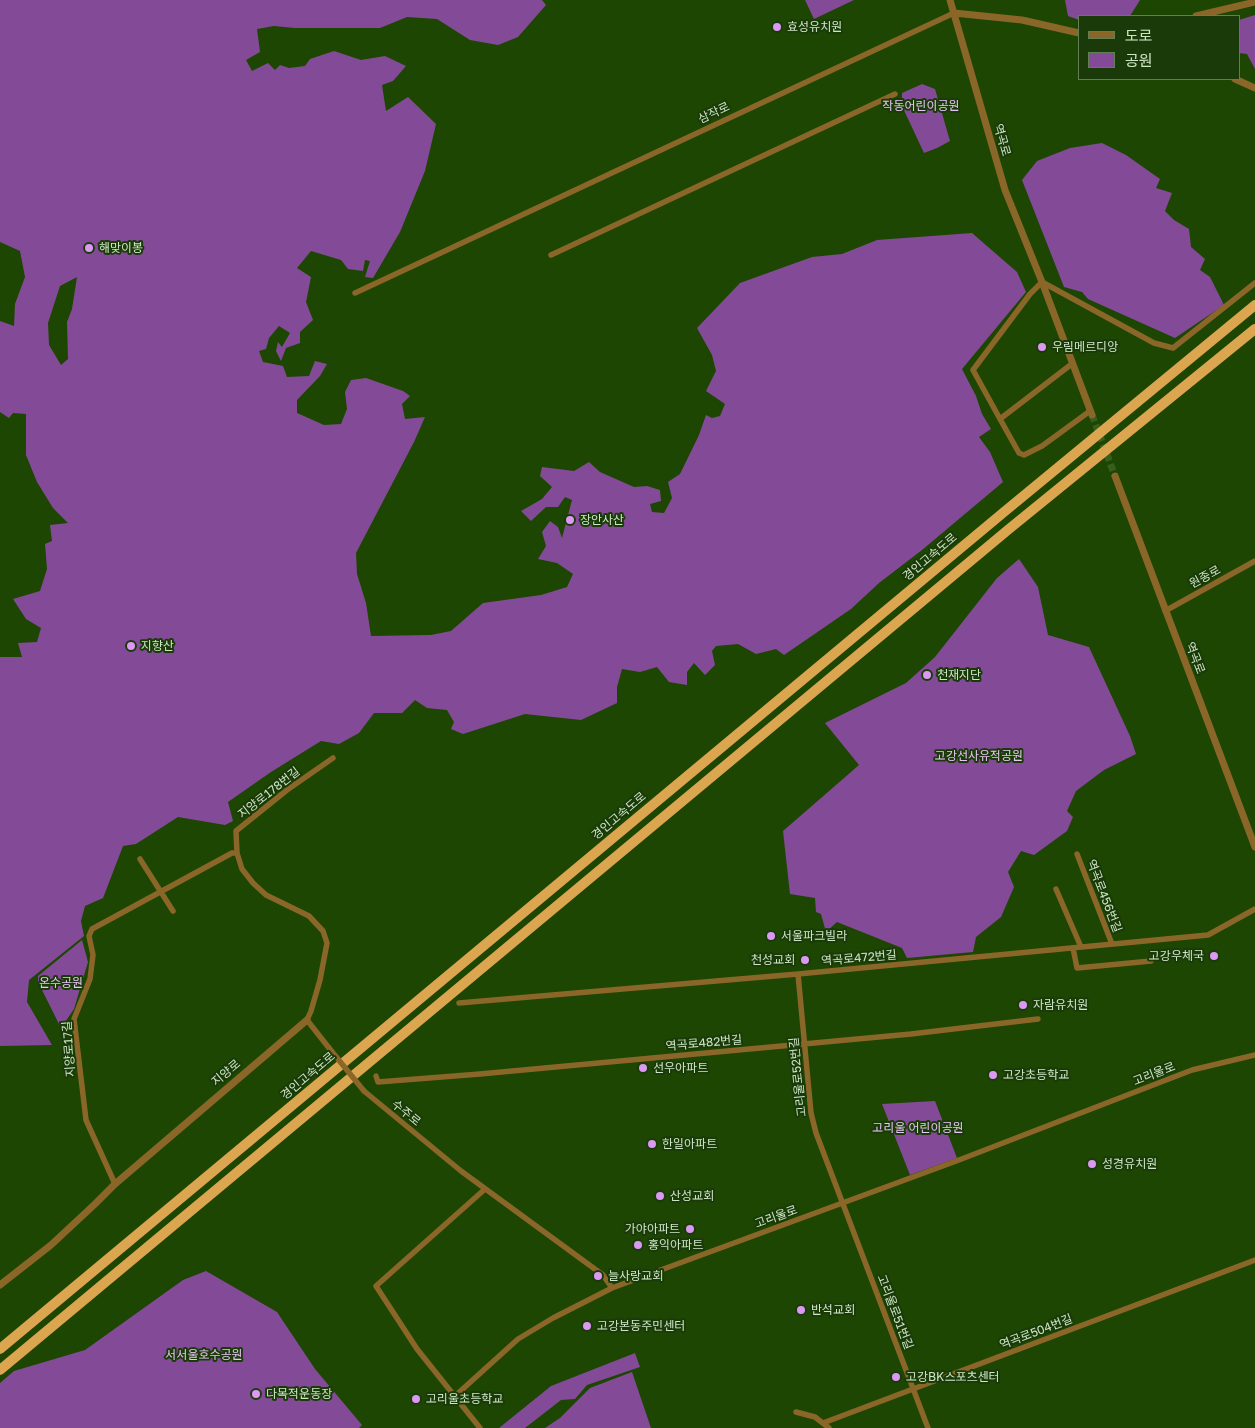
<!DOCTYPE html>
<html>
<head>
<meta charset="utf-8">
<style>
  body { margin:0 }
  #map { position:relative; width:1255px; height:1428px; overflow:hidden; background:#1d4602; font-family:"Golos Text","Noto Sans KR",sans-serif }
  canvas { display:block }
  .legend { position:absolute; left:1078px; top:15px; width:162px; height:65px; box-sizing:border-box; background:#1a3a09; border:1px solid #627f54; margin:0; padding:6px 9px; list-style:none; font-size:15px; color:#cde6c4 }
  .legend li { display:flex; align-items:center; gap:10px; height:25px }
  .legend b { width:25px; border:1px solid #627f54 }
</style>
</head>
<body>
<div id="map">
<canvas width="1255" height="1428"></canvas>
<ul class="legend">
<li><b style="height:6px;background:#8b6629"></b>도로</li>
<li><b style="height:14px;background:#834b97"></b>공원</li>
</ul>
</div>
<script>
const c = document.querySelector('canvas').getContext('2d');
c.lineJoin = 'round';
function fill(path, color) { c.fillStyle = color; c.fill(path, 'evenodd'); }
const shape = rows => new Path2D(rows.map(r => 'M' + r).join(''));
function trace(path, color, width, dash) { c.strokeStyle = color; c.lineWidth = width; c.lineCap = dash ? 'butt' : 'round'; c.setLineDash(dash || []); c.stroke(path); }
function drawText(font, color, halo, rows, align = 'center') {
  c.font = font + ' "Golos Text","Noto Sans KR",sans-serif'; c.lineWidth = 4; c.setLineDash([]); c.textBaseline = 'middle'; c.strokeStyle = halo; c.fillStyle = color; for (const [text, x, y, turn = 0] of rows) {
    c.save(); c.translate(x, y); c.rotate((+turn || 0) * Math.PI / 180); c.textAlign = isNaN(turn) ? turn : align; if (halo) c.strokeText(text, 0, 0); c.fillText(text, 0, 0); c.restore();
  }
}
fill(shape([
  [0,0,542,0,546,5,518,37,498,45,470,40,437,19,407,17,380,28,295,28,274,26,257,29,260,52,246,60,252,71,268,63,275,70,280,65,289,68,305,66,310,59,334,51,361,60,385,56,406,66,393,81,382,85,386,111,408,97,436,124,425,171,400,232,373,278,365,277,370,261,365,260,363,271,348,269,341,260,311,251,297,268,311,277,306,302,313,320,300,332,300,343,286,348,281,361,276,351,278,342,282,347,290,333,279,326,269,338,266,349,259,351,263,362,283,366,287,377,309,376,315,361,327,364,320,376,297,400,297,413,324,425,341,424,347,409,345,392,351,380,366,378,403,391,410,396,402,404,405,419,425,417,414,442,356,553,357,574,366,603,371,636,431,635,451,631,483,603,541,595,567,587,573,574,557,563,538,559,546,546,542,532,550,521,558,527,562,538,572,500,565,497,558,507,546,507,531,521,521,511,542,499,552,487,540,476,542,467,574,471,589,462,600,472,634,487,647,486,660,490,661,501,650,504,652,512,664,513,672,498,668,482,680,474,699,435,706,415,712,418,720,416,725,404,706,391,716,371,712,355,697,328,740,283,812,257,842,254,877,240,972,233,1017,272,1026,292,962,369,976,396,982,414,991,429,979,437,990,452,1003,482,922,550,879,583,851,609,784,655,776,649,756,654,738,644,716,646,712,651,715,665,705,675,694,663,687,672,687,685,669,682,657,667,640,672,622,669,617,687,617,703,581,720,525,714,463,734,451,729,454,722,447,710,427,708,415,700,402,713,374,713,359,733,339,744,321,741,271,772,228,802,233,821,225,825,178,817,136,844,123,846,103,898,85,906,81,921,84,936,29,980,27,1002,52,1045,0,1046,0,657,22,657,18,643,37,642,41,628,26,619,13,599,40,591,47,569,45,544,52,541,50,525,68,523,53,508,37,482,26,455,26,414,13,413,9,418,0,412,0,321,14,326,15,304,25,277,20,251,0,242],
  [77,277,72,309,67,322,68,359,61,365,49,345,48,323,60,286],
  [805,0,854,0,814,19],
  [1065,0,1140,0,1130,16,1079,16,1079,20,1068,16],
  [1255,15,1255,69,1247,54,1239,53,1239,20],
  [922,84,935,89,950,141,937,148,924,153,902,106,902,93],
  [1102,143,1126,155,1160,179,1156,188,1172,193,1165,211,1174,220,1189,229,1191,247,1205,259,1200,270,1210,277,1224,305,1175,338,1088,299,1082,292,1064,287,1022,180,1037,161,1070,148],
  [1019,559,1038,587,1048,635,1089,647,1130,736,1136,754,1104,770,1076,791,1067,811,1073,817,1067,831,1034,855,1021,851,1008,872,1014,887,1001,917,976,937,973,952,907,958,902,948,837,922,826,932,821,914,816,912,815,898,790,894,783,831,859,765,825,723,906,683,935,657,997,578],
  [82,940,88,962,74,1009,61,1028,38,982,38,976],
  [935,1101,957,1158,910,1175,882,1104],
  [206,1271,277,1312,315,1369,362,1425,359,1428,0,1428,0,1383,14,1371,85,1350,183,1280],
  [635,1353,640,1367,587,1385,575,1399,561,1400,525,1428,499,1428,551,1386],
  [632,1372,651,1428,545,1428,560,1418,590,1388]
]), '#834b97');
trace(shape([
  [1092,415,1115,476]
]), '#375e1f', 7, [7, 3.5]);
trace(shape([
  [551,255,895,94],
  [355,293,954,13],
  [1073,363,1000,419,973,370,1030,294,1042,282,1154,343,1173,348,1255,283],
  [1000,419,1019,453,1024,455,1042,446,1090,411],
  [1165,611,1255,561],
  [1077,854,1112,944],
  [140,859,173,911],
  [1056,889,1081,947],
  [1073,948,1077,968,1151,961],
  [798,974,811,1113,816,1133,928,1428],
  [459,1003,798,974,1208,935,1255,909],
  [329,1048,307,1020,311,1011,320,980,327,943,323,931,309,916,266,895,253,883,242,869,237,853,236,831,287,790,333,758],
  [376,1076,378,1082,480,1074,911,1034,1038,1019],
  [364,1091,461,1171,603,1275,612,1288],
  [115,1184,86,1120,74,1019,90,979,93,955,89,936,92,929,232,853,237,853],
  [455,1396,518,1339,553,1318,612,1288,959,1160,1192,1070,1255,1055],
  [796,1412,815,1417,829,1428],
  [823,1423,1255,1260],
  [480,1428,417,1349,376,1286,485,1189]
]), '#8b6629', 5.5);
trace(shape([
  [950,0,1005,190,1042,282,1092,415],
  [954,13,1022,20,1079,33],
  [1196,16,1255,2],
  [1235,79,1255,88],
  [1115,476,1255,847],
  [0,1285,51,1245,95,1204,115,1184,307,1020]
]), '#8b6629', 7);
trace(shape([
  [0,1349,1004,512,1255,305],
  [0,1370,1009,529,1255,329]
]), '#dca650', 10);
trace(shape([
  [329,1048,364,1091]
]), '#8b6629', 5.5);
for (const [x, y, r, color] of [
  [777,27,5,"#dc99f4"],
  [89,248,5,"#dc99f4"],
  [1042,347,5,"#dc99f4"],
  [570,520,5,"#dc99f4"],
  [131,646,5,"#dc99f4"],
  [927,675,5,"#dc99f4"],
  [771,936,5,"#dc99f4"],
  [1214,956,5,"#dc99f4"],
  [805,960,5,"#dc99f4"],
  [1023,1005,5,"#dc99f4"],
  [643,1068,5,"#dc99f4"],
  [993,1075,5,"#dc99f4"],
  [652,1144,5,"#dc99f4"],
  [1092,1164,5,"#dc99f4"],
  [660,1196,5,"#dc99f4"],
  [690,1229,5,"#dc99f4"],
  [638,1245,5,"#dc99f4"],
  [598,1276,5,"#dc99f4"],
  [801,1310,5,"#dc99f4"],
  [587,1326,5,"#dc99f4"],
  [896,1377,5,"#dc99f4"],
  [256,1394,5,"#dc99f4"],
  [416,1399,5,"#dc99f4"]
]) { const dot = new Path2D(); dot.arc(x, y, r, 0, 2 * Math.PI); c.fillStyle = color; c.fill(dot); trace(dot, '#1a3a09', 2); }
drawText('12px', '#cde6c4', '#1a3a09', [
  ["효성유치원",787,27],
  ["해맞이봉",99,248],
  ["우림메르디앙",1052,347],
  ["장안사산",580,520],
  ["지향산",141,646],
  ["천재지단",937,675],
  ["서울파크빌라",781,936],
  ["고강우체국",1204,956,"right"],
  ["천성교회",795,960,"right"],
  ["자람유치원",1033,1005],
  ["선우아파트",653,1068],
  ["고강초등학교",1003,1075],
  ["한일아파트",662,1144],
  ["성경유치원",1102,1164],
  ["산성교회",670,1196],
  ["가야아파트",680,1229,"right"],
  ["홍익아파트",648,1245],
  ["늘사랑교회",608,1276],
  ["반석교회",811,1310],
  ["고강본동주민센터",597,1326],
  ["고강BK스포츠센터",906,1377],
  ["다목적운동장",266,1394],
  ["고리울초등학교",426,1399]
], 'left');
drawText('12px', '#e6c6f2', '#1a3a09', [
  ["작동어린이공원",921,106],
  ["고강선사유적공원",979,756],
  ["온수공원",61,983],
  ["고리울 어린이공원",918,1128],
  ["서서울호수공원",204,1355]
]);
drawText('12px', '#cde6c4', '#1a3a09', [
  ["삼작로",714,113,-25],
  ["역곡로",1002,140,74],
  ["경인고속도로",930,557,-40],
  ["원종로",1205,577,-29],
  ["역곡로",1195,658,69],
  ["지양로178번길",269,793,-38],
  ["경인고속도로",619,816,-40],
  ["역곡로456번길",1104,896,69],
  ["역곡로472번길",859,958,-5],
  ["역곡로482번길",704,1043,-5],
  ["지양로17길",69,1049,-94],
  ["지양로",226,1073,-40],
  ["고리울로",1154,1074,-21],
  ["경인고속도로",308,1076,-40],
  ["고리울로52번길",798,1077,-96],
  ["수주로",406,1113,39],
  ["고리울로",776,1217,-20],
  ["고리울로51번길",895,1312,69],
  ["역곡로504번길",1036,1332,-21]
]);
</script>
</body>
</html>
